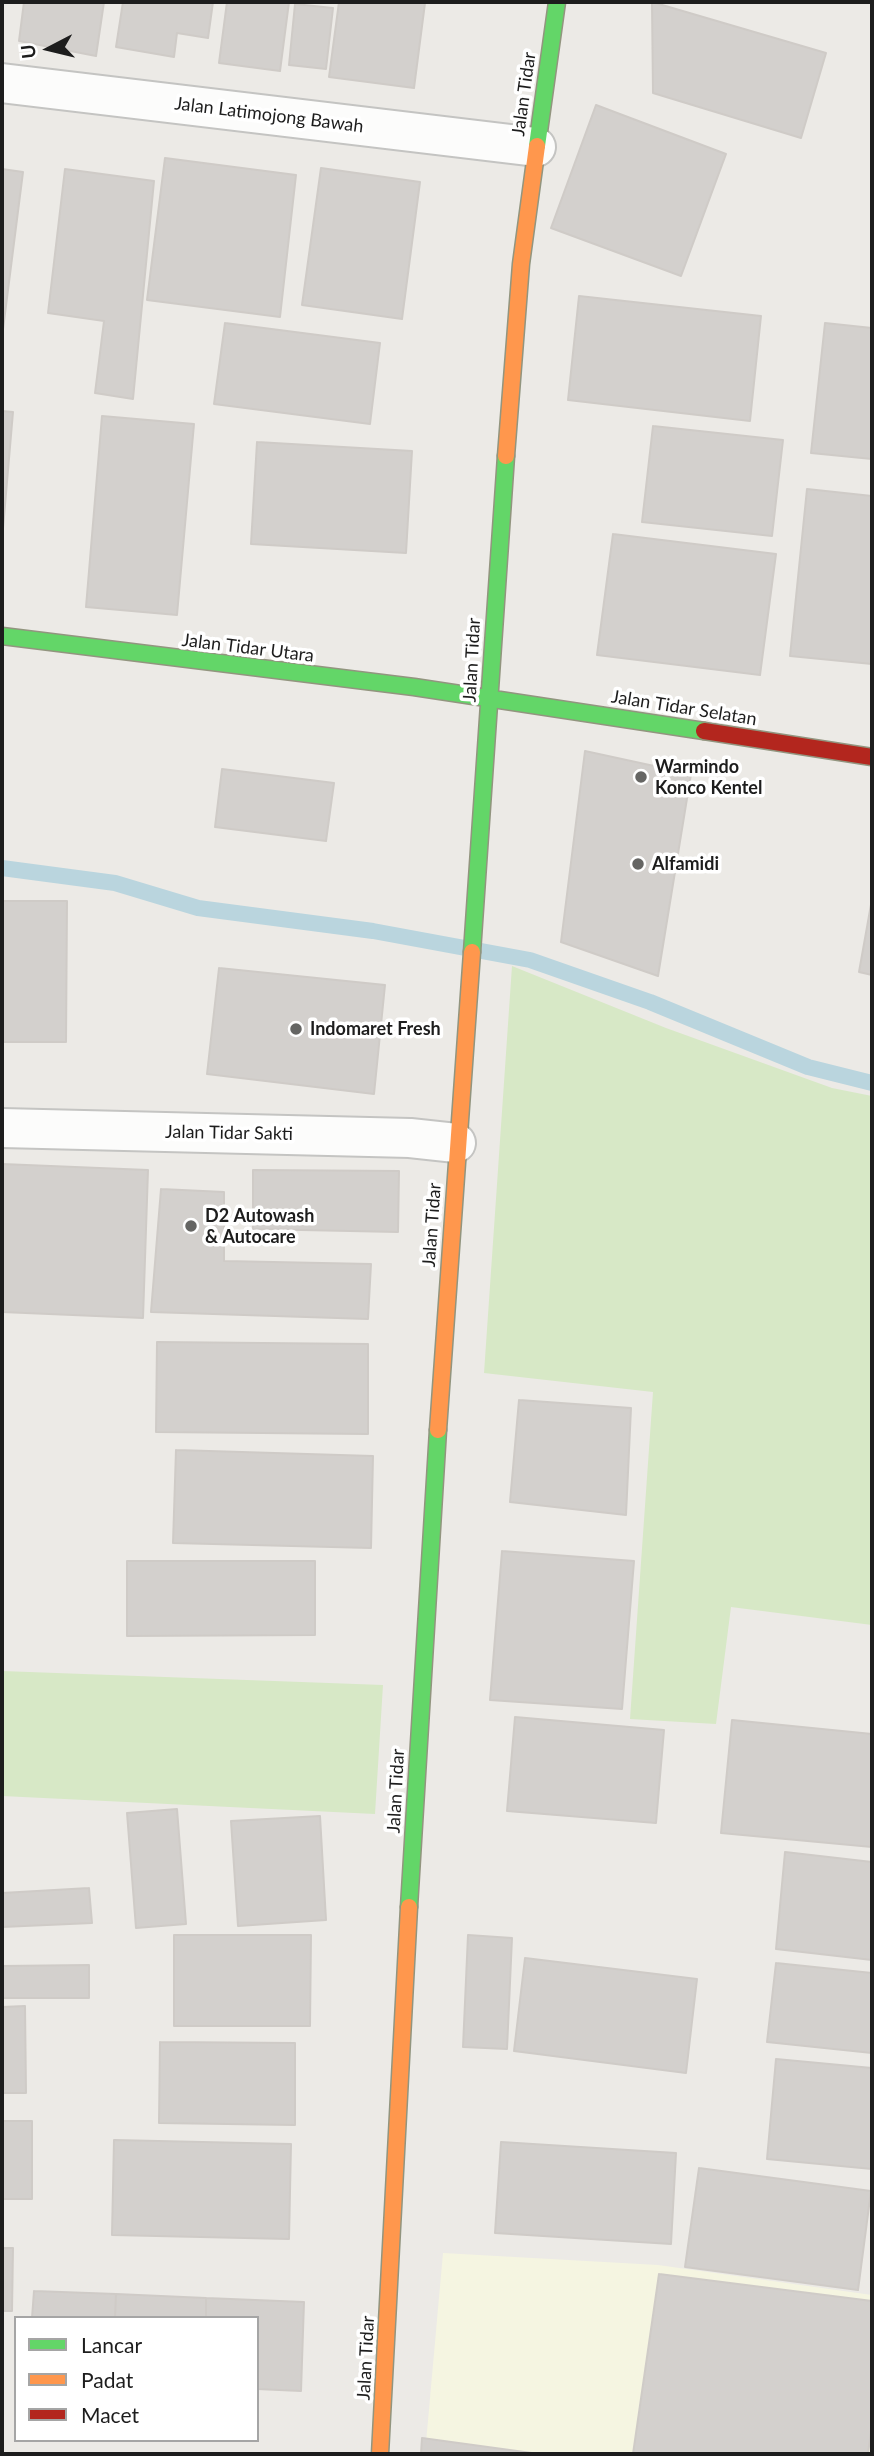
<!DOCTYPE html>
<html>
<head>
<meta charset="utf-8">
<style>
  body { margin:0 }
  #map { position:relative; width:874px; height:2456px; overflow:hidden; background:#eceae6; font-family:Lato,sans-serif }
  canvas { display:block }
  .frame { position:absolute; inset:0; border:4px solid #1d1d1d; pointer-events:none }
  .legend { position:absolute; left:14px; top:2316px; width:245px; height:126px; box-sizing:border-box; background:#fff; border:2px solid #a5a5a5; margin:0; padding:9px 12px; list-style:none; font-size:21px; color:#1d1d1d }
  .legend li { display:flex; align-items:center; gap:14px; height:35px }
  .legend b { width:35px; border:2px solid #a5a5a5 }
  .north { position:absolute; left:14px; top:14px; width:70px; height:70px; -webkit-text-stroke:5px #fff; paint-order:stroke; rotate:263deg; font-size:19px; font-weight:700; line-height:28px; text-align:center; color:#1d1d1d }
  .north::after { content:''; display:block; margin:auto; width:24px; height:32px; background:#1d1d1d; clip-path:polygon(50% 0,100% 100%,50% 72%,0 100%) }
</style>
</head>
<body>
<div id="map">
<canvas width="874" height="2456"></canvas>
<div class="frame"></div>
<ul class="legend">
<li><b style="height:9px;background:#63d668"></b>Lancar</li>
<li><b style="height:9px;background:#ff974d"></b>Padat</li>
<li><b style="height:9px;background:#b3261e"></b>Macet</li>
</ul>
<div class="north">U</div>
</div>
<script>
const c = document.querySelector('canvas').getContext('2d');
c.lineJoin = 'round';
function fill(path, color) { c.fillStyle = color; c.fill(path, 'evenodd'); }
const shape = rows => new Path2D(rows.map(r => 'M' + r).join(''));
function trace(path, color, width, dash) { c.strokeStyle = color; c.lineWidth = width; c.lineCap = dash ? 'butt' : 'round'; c.setLineDash(dash || []); c.stroke(path); }
function drawText(font, color, halo, rows, align = 'center') {
  c.font = font + ' Lato,sans-serif'; c.lineWidth = 7; c.setLineDash([]); c.textBaseline = 'middle'; c.strokeStyle = halo; c.fillStyle = color; for (const [text, x, y, turn = 0] of rows) {
    c.save(); c.translate(x, y); c.rotate((+turn || 0) * Math.PI / 180); c.textAlign = isNaN(turn) ? turn : align; if (halo) c.strokeText(text, 0, 0); c.fillText(text, 0, 0); c.restore();
  }
}
fill(shape([
  [443,2253,658,2265,872,2295,872,2454,425,2454]
]), '#f5f5e1');
fill(shape([
  [512,966,666,1028,832,1088,872,1096,872,1625,731,1607,716,1724,630,1719,653,1392,484,1373],
  [2,1671,383,1685,375,1814,2,1796]
]), '#d7e8c6');
trace(shape([
  [2,868,115,883,198,908,373,931,530,960,650,1002,808,1067,872,1083]
]), '#bad5de', 16);
const building = shape([
  [24,2,104,2,96,56,19,41,24,2],
  [123,2,213,2,208,38,177,33,174,57,116,47,123,2],
  [227,2,289,2,280,71,219,63,227,2],
  [339,2,425,3,414,88,329,77,339,2],
  [652,2,826,53,801,138,653,93,652,2],
  [295,4,333,8,326,69,289,65,295,4],
  [596,105,726,154,681,276,551,228,596,105],
  [165,158,296,175,280,317,147,300,165,158],
  [321,168,420,182,402,319,302,305,321,168],
  [2,169,23,172,2,337,2,169],
  [65,169,154,181,133,399,95,393,104,321,48,313,65,169],
  [579,296,761,316,750,421,568,400,579,296],
  [225,323,380,343,370,424,214,404,225,323],
  [825,323,872,328,872,459,811,453,825,323],
  [2,411,13,412,2,540,2,411],
  [102,416,194,424,177,615,86,607,102,416],
  [653,426,783,440,772,536,642,522,653,426],
  [257,442,412,451,406,553,251,544,257,442],
  [807,489,872,496,872,664,790,656,807,489],
  [613,534,776,554,760,675,597,655,613,534],
  [585,751,691,774,658,976,561,942,585,751],
  [222,769,334,783,326,841,215,827,222,769],
  [872,899,872,975,859,972,872,899],
  [2,901,67,901,66,1042,2,1042,2,901],
  [219,968,385,985,374,1094,207,1074,219,968],
  [2,1164,148,1170,143,1318,2,1312,2,1164],
  [253,1170,399,1171,398,1232,253,1229,253,1170],
  [161,1189,224,1192,224,1261,371,1264,368,1319,151,1312,161,1189],
  [157,1342,368,1344,368,1434,156,1432,157,1342],
  [519,1400,631,1408,626,1515,510,1502,519,1400],
  [176,1450,373,1456,371,1548,173,1543,176,1450],
  [502,1551,634,1561,622,1709,490,1700,502,1551],
  [127,1561,315,1561,315,1635,127,1636,127,1561],
  [515,1717,664,1730,656,1823,507,1811,515,1717],
  [732,1720,872,1734,872,1847,721,1833,732,1720],
  [177,1809,186,1924,136,1928,127,1813,177,1809],
  [320,1816,326,1920,238,1926,231,1821,320,1816],
  [785,1852,872,1862,872,1960,776,1949,785,1852],
  [89,1888,92,1923,2,1927,2,1893,89,1888],
  [174,1935,311,1935,310,2026,174,2026,174,1935],
  [468,1935,512,1938,507,2049,463,2047,468,1935],
  [525,1958,697,1979,686,2073,514,2051,525,1958],
  [776,1963,872,1973,872,2053,767,2042,776,1963],
  [89,1965,89,1998,2,1998,2,1966,89,1965],
  [25,2006,26,2093,2,2093,2,2007,25,2006],
  [160,2042,295,2043,295,2125,159,2123,160,2042],
  [776,2059,872,2068,872,2169,767,2159,776,2059],
  [2,2121,32,2121,32,2199,2,2199,2,2121],
  [114,2140,291,2144,289,2239,112,2235,114,2140],
  [501,2142,676,2153,671,2244,495,2233,501,2142],
  [699,2168,871,2191,858,2290,685,2267,699,2168],
  [2,2248,13,2248,12,2311,2,2311,2,2248],
  [659,2274,872,2301,872,2424,868,2454,633,2454,659,2274],
  [34,2291,116,2294,115,2318,32,2318,34,2291],
  [116,2294,206,2298,206,2318,115,2318,116,2294],
  [206,2298,304,2302,301,2391,257,2389,257,2318,206,2318,206,2298],
  [422,2438,539,2454,421,2454,422,2438]
]);
fill(building, '#d3d0cd');
trace(building, '#cfcbc7', 2);
const street = shape([
  [2,83,536,147],
  [2,1128,410,1138,456,1143]
]);
const fast = shape([
  [537,146,557,2],
  [2,636,414,687,704,731],
  [472,952,506,456],
  [409,1907,438,1430]
]);
const slow = shape([
  [506,456,521,264,537,146],
  [438,1430,472,952],
  [380,2454,409,1907]
]);
const jam = shape([
  [704,731,872,757]
]);
trace(street, '#c4c4c2', 42);
trace(fast, '#92957f', 19);
trace(slow, '#92957f', 19);
trace(jam, '#92957f', 19);
trace(street, '#fcfcfb', 38);
trace(fast, '#63d668', 16);
trace(slow, '#ff974d', 16);
trace(jam, '#b3261e', 16);
for (const [x, y, r, color] of [
  [641,777,7,"#656563"],
  [638,864,7,"#656563"],
  [296,1029,7,"#656563"],
  [191,1226,7,"#656563"]
]) { const dot = new Path2D(); dot.arc(x, y, r, 0, 2 * Math.PI); c.fillStyle = color; c.fill(dot); trace(dot, '#fff', 2.5); }
drawText('18px', '#1d1d1d', '#fff', [
  ["Jalan Tidar",524,94,-82],
  ["Jalan Latimojong Bawah",269,115,7],
  ["Jalan Tidar Utara",248,648,7],
  ["Jalan Tidar",472,660,-87],
  ["Jalan Tidar Selatan",684,708,9],
  ["Jalan Tidar Sakti",229,1133,1],
  ["Jalan Tidar",432,1225,-86],
  ["Jalan Tidar",396,1791,-87],
  ["Jalan Tidar",366,2358,-87]
]);
drawText('bold 18px', '#1d1d1d', '#fff', [
  ["Warmindo",655,767],
  ["Konco Kentel",655,788],
  ["Alfamidi",652,864],
  ["Indomaret Fresh",310,1029],
  ["D2 Autowash",205,1216],
  ["& Autocare",205,1237]
], 'left');
</script>
</body>
</html>
